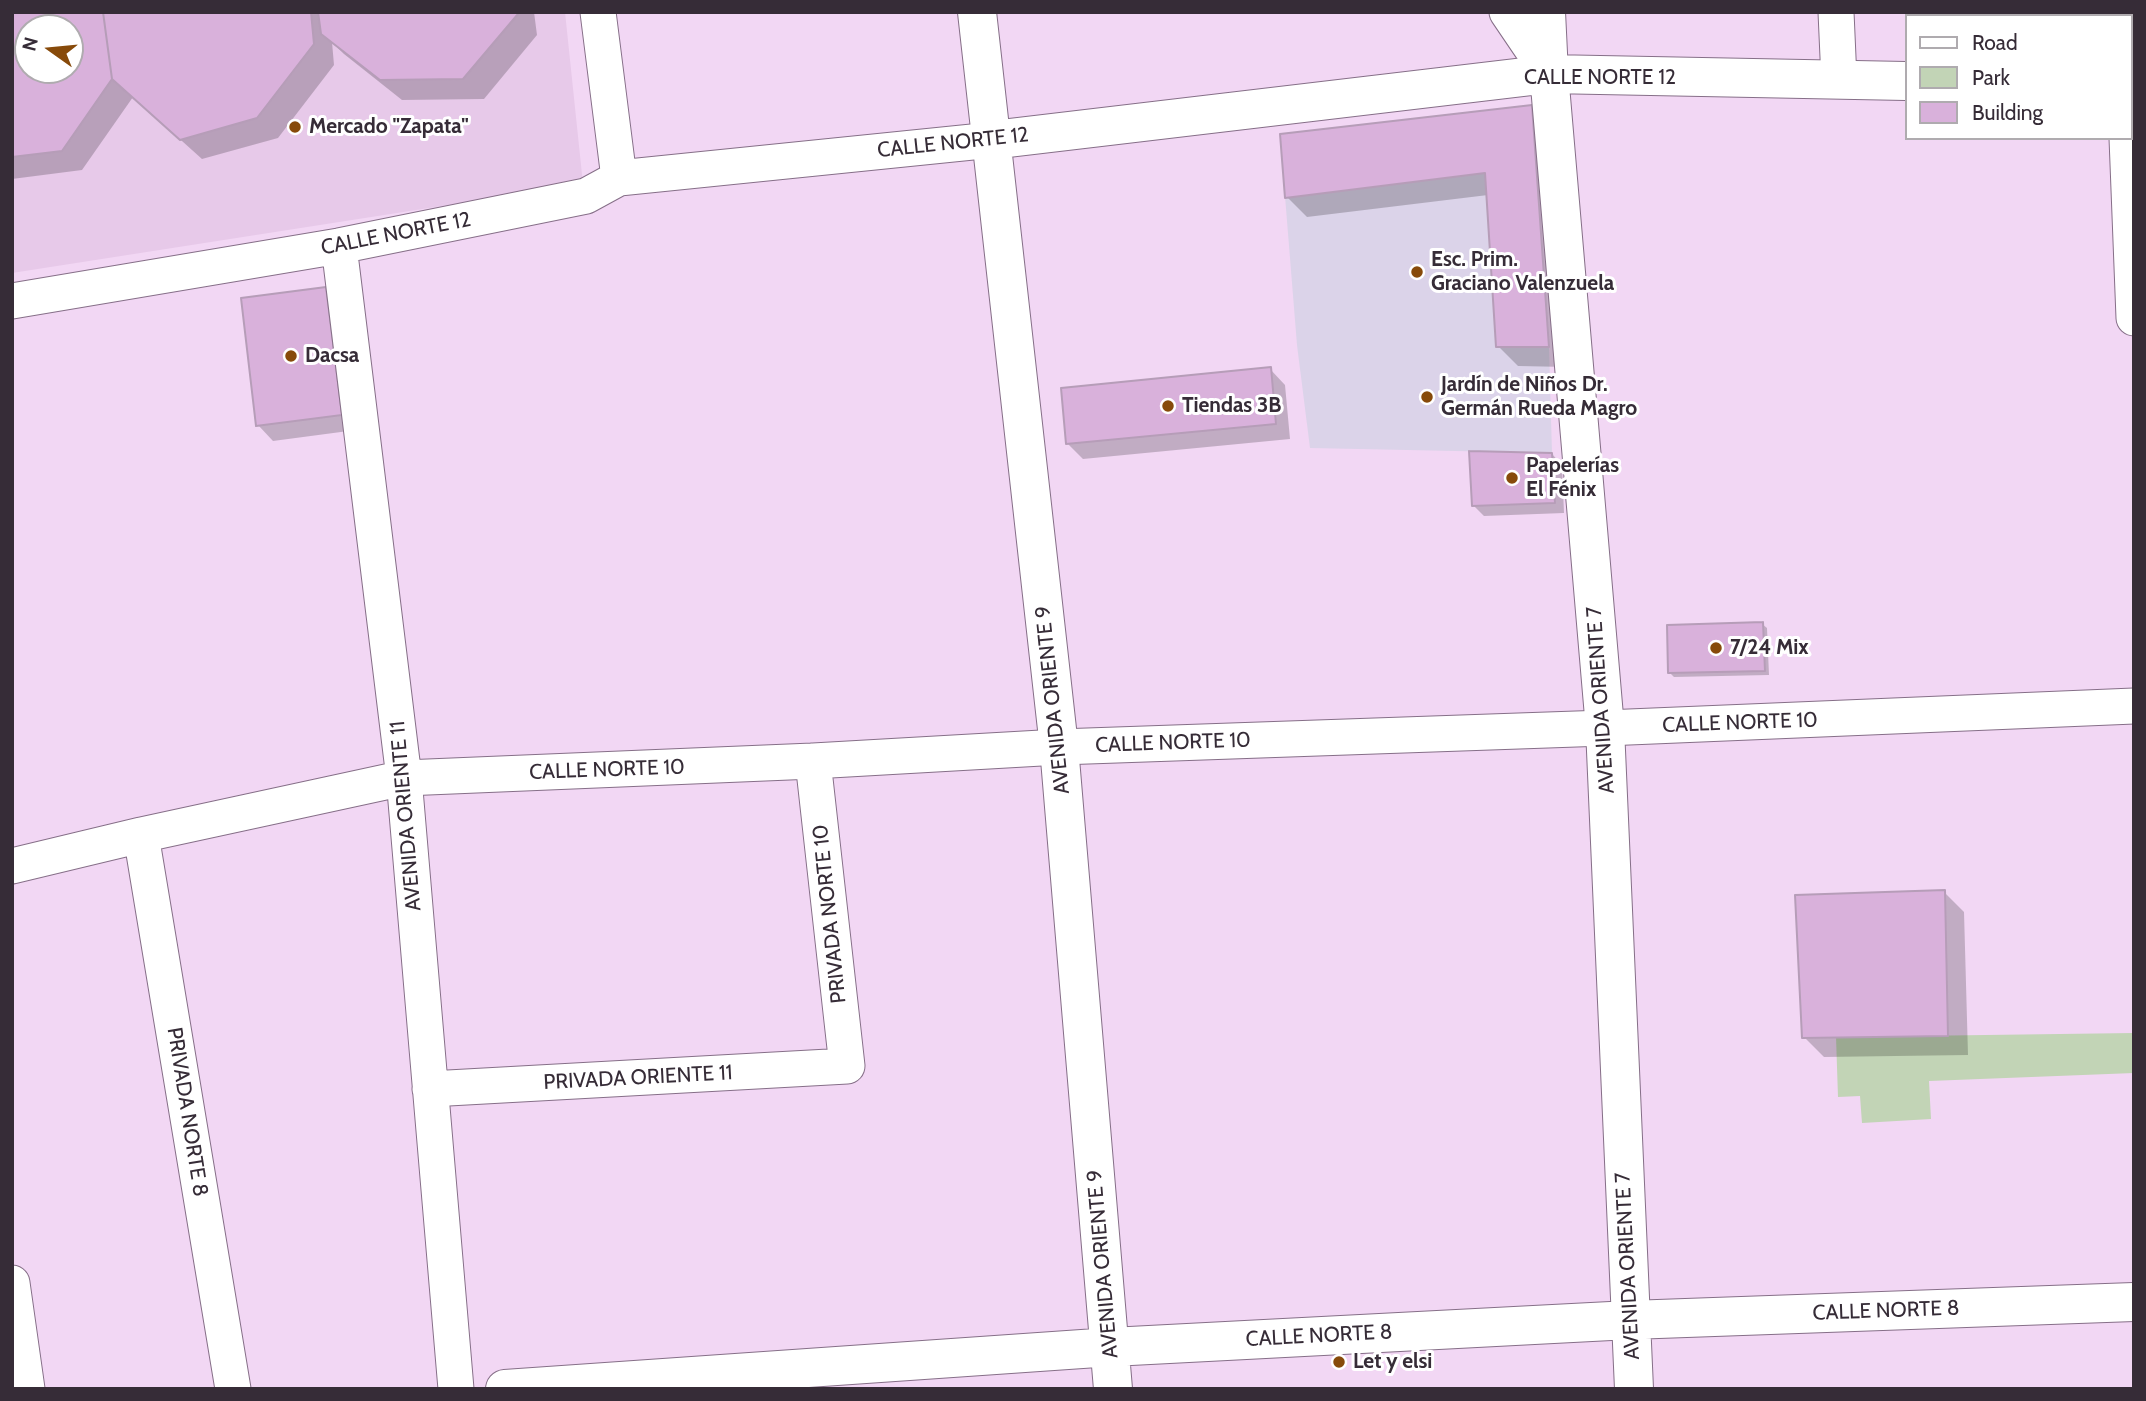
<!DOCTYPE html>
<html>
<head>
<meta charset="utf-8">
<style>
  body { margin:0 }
  #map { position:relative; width:2146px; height:1401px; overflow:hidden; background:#f2d7f4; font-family:Cabin,sans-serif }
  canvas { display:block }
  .frame { position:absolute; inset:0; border:14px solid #362c37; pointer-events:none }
  .legend { position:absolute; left:1905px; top:14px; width:228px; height:126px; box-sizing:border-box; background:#fff; border:2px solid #afabaf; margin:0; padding:9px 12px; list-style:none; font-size:21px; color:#362c37 }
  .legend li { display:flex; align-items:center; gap:14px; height:35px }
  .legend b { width:35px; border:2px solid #afabaf }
  .north { position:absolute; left:14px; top:14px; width:70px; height:70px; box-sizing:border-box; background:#fff; border:2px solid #afabaf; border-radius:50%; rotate:285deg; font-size:19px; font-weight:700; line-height:28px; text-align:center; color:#362c37 }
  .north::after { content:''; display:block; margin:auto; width:24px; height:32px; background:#874a0a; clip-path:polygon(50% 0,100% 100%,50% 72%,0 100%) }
</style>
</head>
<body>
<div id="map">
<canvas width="2146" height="1401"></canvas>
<div class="frame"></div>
<ul class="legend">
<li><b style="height:9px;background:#fff"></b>Road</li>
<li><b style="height:19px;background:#c2d4b6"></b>Park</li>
<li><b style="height:19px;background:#d9b1db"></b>Building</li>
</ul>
<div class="north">N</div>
</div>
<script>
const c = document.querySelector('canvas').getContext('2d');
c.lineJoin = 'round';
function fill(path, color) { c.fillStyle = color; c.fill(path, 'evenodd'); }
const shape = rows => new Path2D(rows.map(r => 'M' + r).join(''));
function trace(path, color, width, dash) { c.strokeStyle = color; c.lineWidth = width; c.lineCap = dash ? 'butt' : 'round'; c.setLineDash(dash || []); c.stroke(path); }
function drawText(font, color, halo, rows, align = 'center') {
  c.font = font + ' Cabin,sans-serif'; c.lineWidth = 6; c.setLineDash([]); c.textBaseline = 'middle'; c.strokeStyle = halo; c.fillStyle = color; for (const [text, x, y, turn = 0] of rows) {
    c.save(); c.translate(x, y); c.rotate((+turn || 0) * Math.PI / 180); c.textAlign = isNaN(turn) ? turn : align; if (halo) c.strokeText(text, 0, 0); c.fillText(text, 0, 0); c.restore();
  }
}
fill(shape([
  [12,12,565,12,583,184,12,273],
  [28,28,70,28,70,70,28,70]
]), '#e7c9e9');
fill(shape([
  [1532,105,1549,347,1552,453,1310,448,1297,345,1280,134]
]), '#dbd3e9');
fill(shape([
  [2134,1033,2134,1073,1929,1081,1931,1119,1862,1123,1860,1096,1838,1097,1836,1037]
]), '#c2d4b6');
fill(shape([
  [12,12,534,12,537,35,484,99,402,100,344,54,332,42,334,65,278,138,202,159,133,97,82,170,12,179],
  [28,28,70,28,70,70,28,70],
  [1532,107,1552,127,1568,367,1518,366,1498,346,1488,195,1307,217,1287,197],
  [325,289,341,304,356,430,273,441,258,425],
  [1270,369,1285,385,1290,439,1083,459,1068,444],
  [1552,454,1562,465,1564,513,1484,516,1474,506],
  [1762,624,1767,628,1769,675,1674,677,1669,672],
  [1944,892,1964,912,1968,1055,1824,1057,1804,1037]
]), '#0003');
const building = shape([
  [12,12,103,12,112,79,62,151,12,157,12,12],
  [28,28,70,28,70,70,28,70,28,28],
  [103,12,311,12,314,44,257,118,180,140,112,79,103,12],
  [318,12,518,12,518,14,463,79,380,80,321,34,318,12],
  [1532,105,1549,347,1496,347,1485,173,1285,198,1280,134,1532,105],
  [326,287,342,415,256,426,241,298,326,287],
  [1271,367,1276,424,1066,444,1061,388,1271,367],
  [1469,451,1552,453,1555,503,1472,506,1469,451],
  [1763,622,1765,671,1668,673,1667,625,1763,622],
  [1945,890,1948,1036,1802,1038,1795,895,1945,890]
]);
fill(building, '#d9b1db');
trace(building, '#b69db8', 2);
const street = shape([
  [598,12,619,178],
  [1507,12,1549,74],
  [1836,12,1839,80],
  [2122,12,2122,16],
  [2127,138,2134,318],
  [339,246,404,778,456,1389],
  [12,301,339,246,586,196,619,178,992,140],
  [141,835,233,1389],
  [12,866,141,835,404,778,813,761,1059,747,1605,728,2134,706],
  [430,1089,847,1066,813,761],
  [12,1283,27,1389]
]);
const secondary = shape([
  [977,12,1059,747,1113,1389],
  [1546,12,1549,74,1605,728,1634,1389],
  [2130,84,2134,84],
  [992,140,1549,74,1906,81],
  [505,1389,1111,1347,1630,1320,2134,1302]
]);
trace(street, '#866f88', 37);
trace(secondary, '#866f88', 40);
trace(street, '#fff', 35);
trace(secondary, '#fff', 38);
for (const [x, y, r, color] of [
  [295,127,7,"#874a0a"],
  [1417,272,7,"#874a0a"],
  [291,356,7,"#874a0a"],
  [1427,397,7,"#874a0a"],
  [1168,406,7,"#874a0a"],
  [1512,478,7,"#874a0a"],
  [1716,648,7,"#874a0a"],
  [1339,1362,7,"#874a0a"]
]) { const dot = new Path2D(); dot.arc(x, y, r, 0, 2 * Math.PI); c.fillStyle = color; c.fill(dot); trace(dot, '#fff', 2.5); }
drawText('21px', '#362c37', '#fff', [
  ["CALLE NORTE 12",1600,78],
  ["CALLE NORTE 12",953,143,-6],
  ["CALLE NORTE 12",396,234,-11],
  ["AVENIDA ORIENTE 9",1053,700,-96],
  ["AVENIDA ORIENTE 7",1601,700,-94],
  ["CALLE NORTE 10",1740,723,-2],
  ["CALLE NORTE 10",1173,743,-2],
  ["CALLE NORTE 10",607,770,-2],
  ["AVENIDA ORIENTE 11",406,816,-95],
  ["PRIVADA NORTE 10",830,914,-96],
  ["PRIVADA ORIENTE 11",638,1078,-3],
  ["PRIVADA NORTE 8",187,1112,81],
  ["AVENIDA ORIENTE 9",1103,1264,-95],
  ["AVENIDA ORIENTE 7",1628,1266,-93],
  ["CALLE NORTE 8",1886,1311,-2],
  ["CALLE NORTE 8",1319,1336,-3]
]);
drawText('bold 21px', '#362c37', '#fff', [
  ["Mercado \"Zapata\"",309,127],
  ["Esc. Prim.",1431,260],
  ["Graciano Valenzuela",1431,284],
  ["Dacsa",305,356],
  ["Jardín de Niños Dr.",1441,385],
  ["Germán Rueda Magro",1441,409],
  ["Tiendas 3B",1182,406],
  ["Papelerías",1526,466],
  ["El Fénix",1526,490],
  ["7/24 Mix",1730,648],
  ["Let y elsi",1353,1362]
], 'left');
</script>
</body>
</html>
